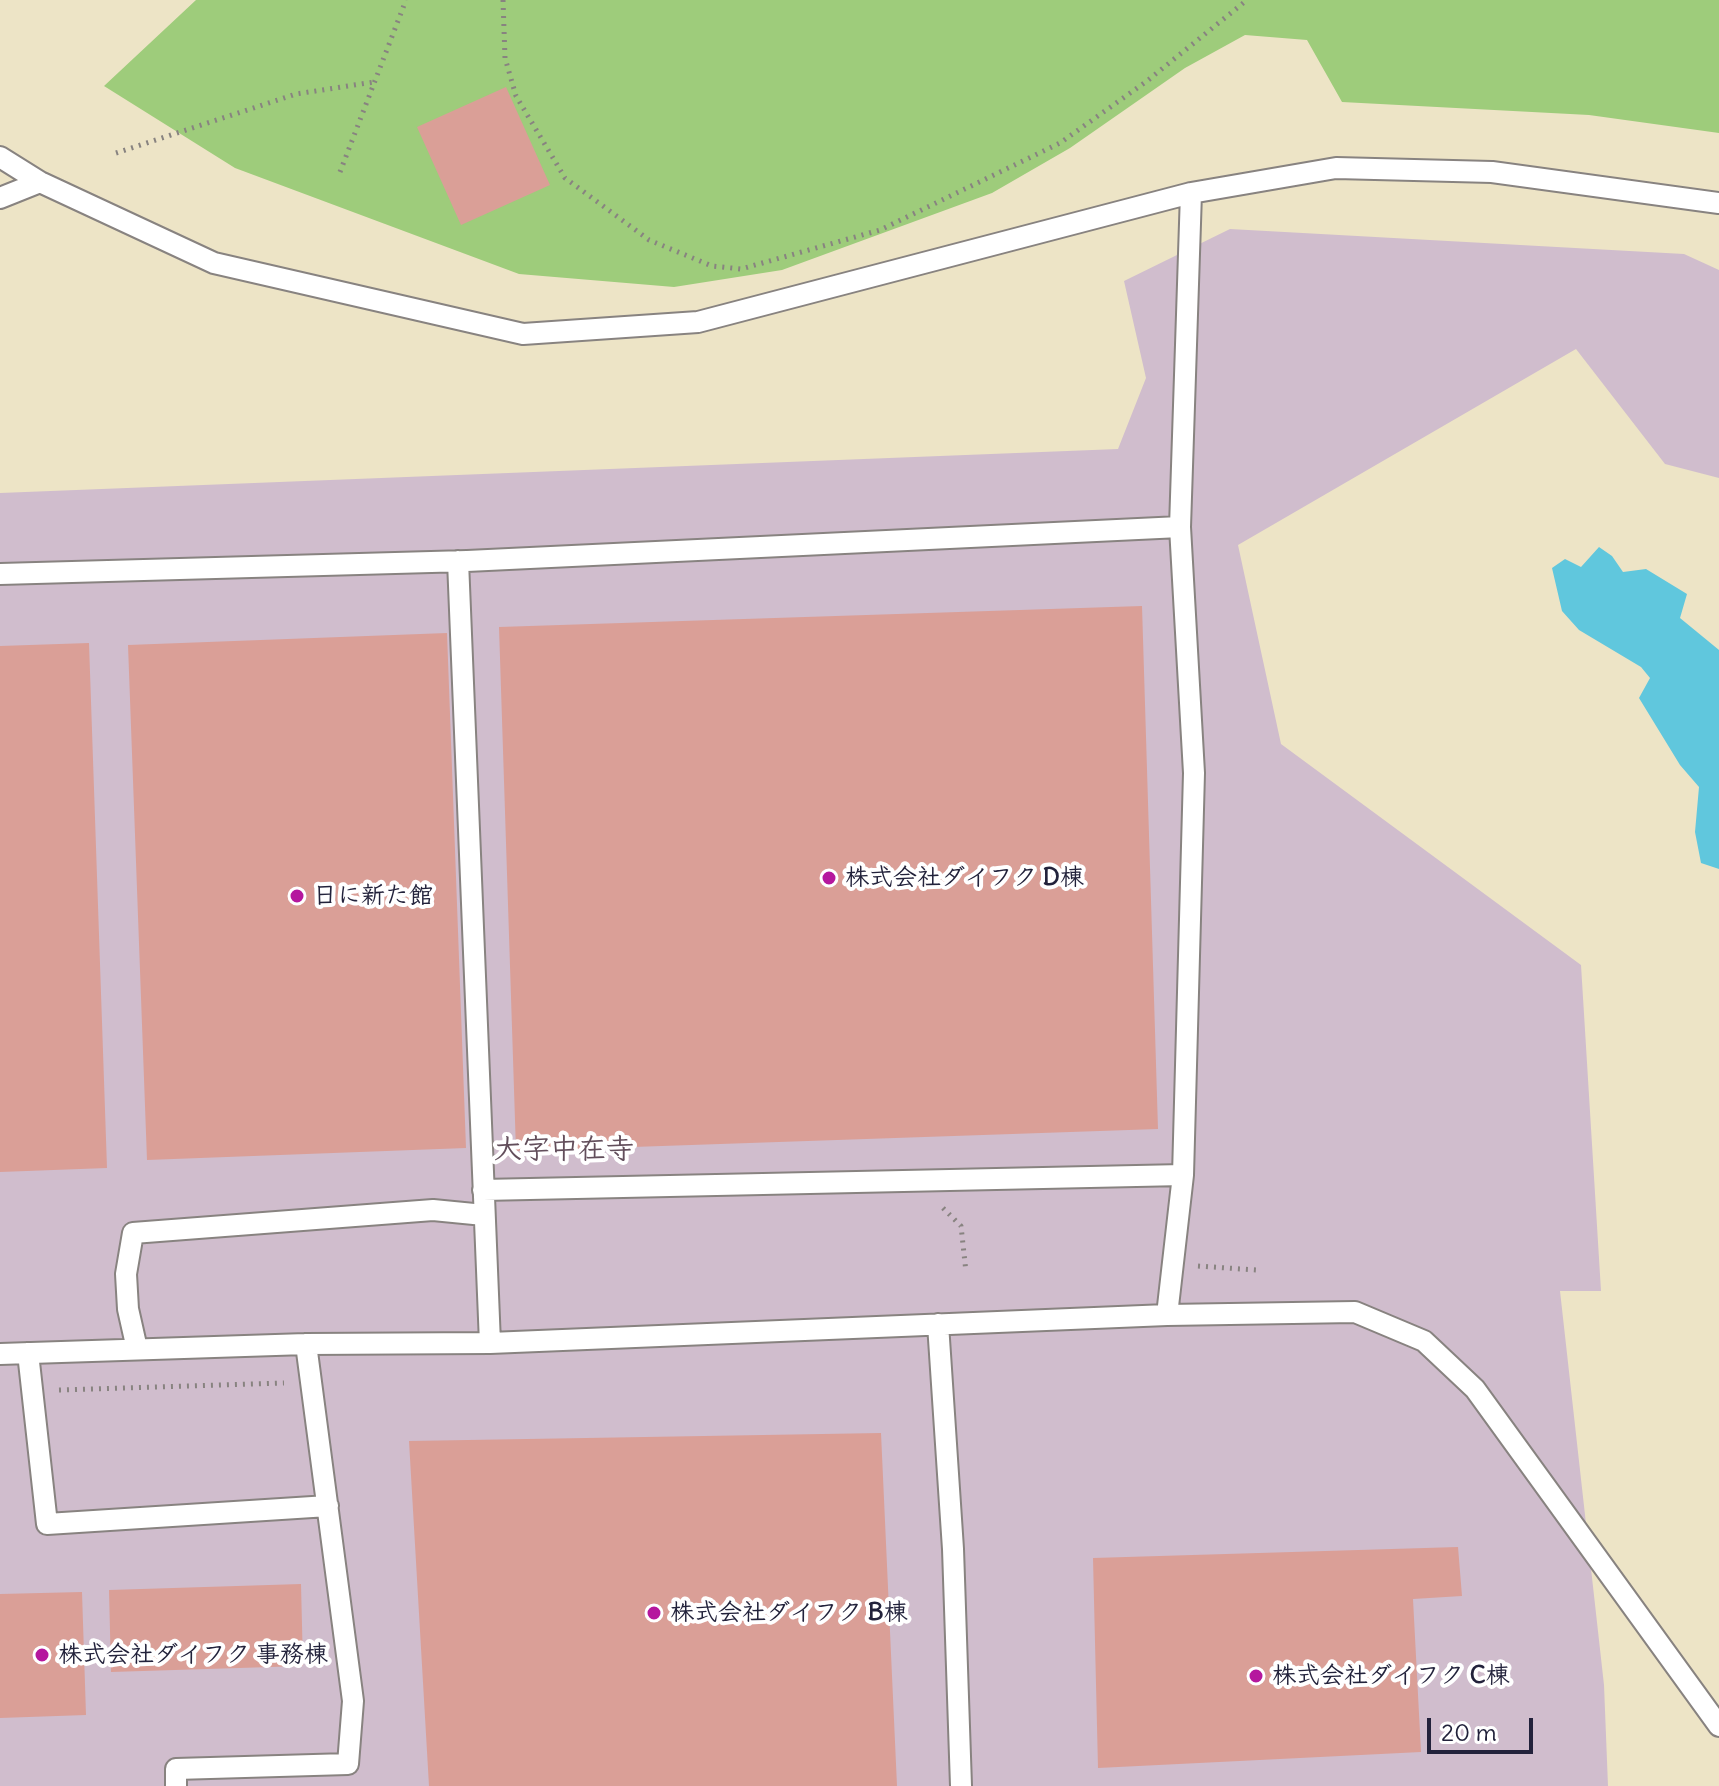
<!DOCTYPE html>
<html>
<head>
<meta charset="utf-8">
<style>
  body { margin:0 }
  #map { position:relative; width:1719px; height:1786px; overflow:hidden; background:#ede4c6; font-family:Delius,sans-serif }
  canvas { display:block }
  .scale { position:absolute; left:1427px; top:1718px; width:106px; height:36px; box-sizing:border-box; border:4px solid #22223b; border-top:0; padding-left:10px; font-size:24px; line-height:28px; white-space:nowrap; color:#22223b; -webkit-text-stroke:6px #fff; paint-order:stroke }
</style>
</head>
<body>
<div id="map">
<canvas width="1719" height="1786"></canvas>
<div class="scale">20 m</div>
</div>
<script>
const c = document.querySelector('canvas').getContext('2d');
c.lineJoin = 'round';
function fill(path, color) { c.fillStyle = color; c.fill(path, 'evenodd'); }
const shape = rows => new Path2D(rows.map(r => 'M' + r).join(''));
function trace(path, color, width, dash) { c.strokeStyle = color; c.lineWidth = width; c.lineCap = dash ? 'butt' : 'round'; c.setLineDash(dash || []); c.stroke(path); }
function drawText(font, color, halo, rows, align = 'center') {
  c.font = font + ' Delius,"Klee One",sans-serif'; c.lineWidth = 8; c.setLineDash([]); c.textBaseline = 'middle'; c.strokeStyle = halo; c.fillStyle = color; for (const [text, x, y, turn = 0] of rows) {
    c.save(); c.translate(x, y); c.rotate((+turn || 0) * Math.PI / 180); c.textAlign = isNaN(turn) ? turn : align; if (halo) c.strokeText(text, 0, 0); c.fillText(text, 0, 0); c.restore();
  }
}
fill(shape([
  [1230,229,1684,254,1719,270,1719,478,1665,464,1576,349,1238,545,1281,744,1581,965,1601,1291,1560,1291,1604,1685,1608,1786,0,1786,0,493,1118,449,1146,378,1124,281]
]), '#d0bdcd');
fill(shape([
  [196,0,1719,0,1719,133,1589,115,1342,102,1307,40,1245,35,1185,68,1070,148,992,193,782,270,674,287,519,274,235,168,104,86]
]), '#9ecc7b');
fill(shape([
  [1599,547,1612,556,1623,572,1646,569,1687,594,1680,618,1719,650,1719,869,1701,863,1695,832,1699,787,1680,765,1639,698,1650,678,1641,667,1579,630,1562,611,1552,568,1565,559,1581,567]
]), '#60c7dd');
fill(shape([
  [506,87,550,185,461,225,417,127],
  [1142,606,1158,1129,516,1151,499,627],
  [447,633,466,1148,147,1160,128,645],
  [89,643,107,1168,0,1172,0,646],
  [881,1433,897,1786,429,1786,409,1441],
  [1458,1547,1462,1596,1413,1599,1421,1752,1098,1768,1093,1558],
  [301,1584,303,1666,111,1672,109,1590],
  [82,1592,86,1715,0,1718,0,1594]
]), '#da9f97');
const lane = shape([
  [0,157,40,182,214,263,523,334,698,322,1191,193,1336,168,1492,172,1719,203],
  [0,198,40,182],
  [458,561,490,1343],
  [0,574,467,561,1180,527],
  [483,1190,1183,1175],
  [1167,1315,1183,1175,1194,773,1180,527,1191,193],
  [938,1324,953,1549,961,1786],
  [137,1349,128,1309,126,1274,133,1233,433,1210,484,1215],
  [28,1353,47,1524,328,1506],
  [0,1354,306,1344,490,1343,1167,1315,1355,1312,1424,1341,1475,1389,1719,1726],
  [176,1786,176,1769,348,1764,353,1701,306,1344]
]);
trace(lane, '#888380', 24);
trace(shape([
  [503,0,505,58,516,96,565,178,649,240,712,266,741,269,880,230,1060,143,1147,81,1247,0],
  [116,153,296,94,374,82],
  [340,172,406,0],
  [943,1208,961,1226,966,1272],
  [1198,1266,1256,1270],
  [59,1390,284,1383]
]), '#888380', 5, [2, 6]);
trace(lane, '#fff', 20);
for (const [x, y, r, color] of [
  [829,878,8,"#b5179e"],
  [297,896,8,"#b5179e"],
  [654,1613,8,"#b5179e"],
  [42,1655,8,"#b5179e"],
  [1256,1676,8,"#b5179e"]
]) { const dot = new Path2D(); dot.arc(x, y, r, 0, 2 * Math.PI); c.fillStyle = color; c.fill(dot); trace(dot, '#fff', 3); }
drawText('bold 24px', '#22223b', '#fff', [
  ["株式会社ダイフク D棟",845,878],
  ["日に新た館",313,896],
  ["株式会社ダイフク B棟",670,1613],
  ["株式会社ダイフク 事務棟",58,1655],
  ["株式会社ダイフク C棟",1272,1676]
], 'left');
drawText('bold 28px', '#624e5b', '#fff', [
  ["大字中在寺",564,1150]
]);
</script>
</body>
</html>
